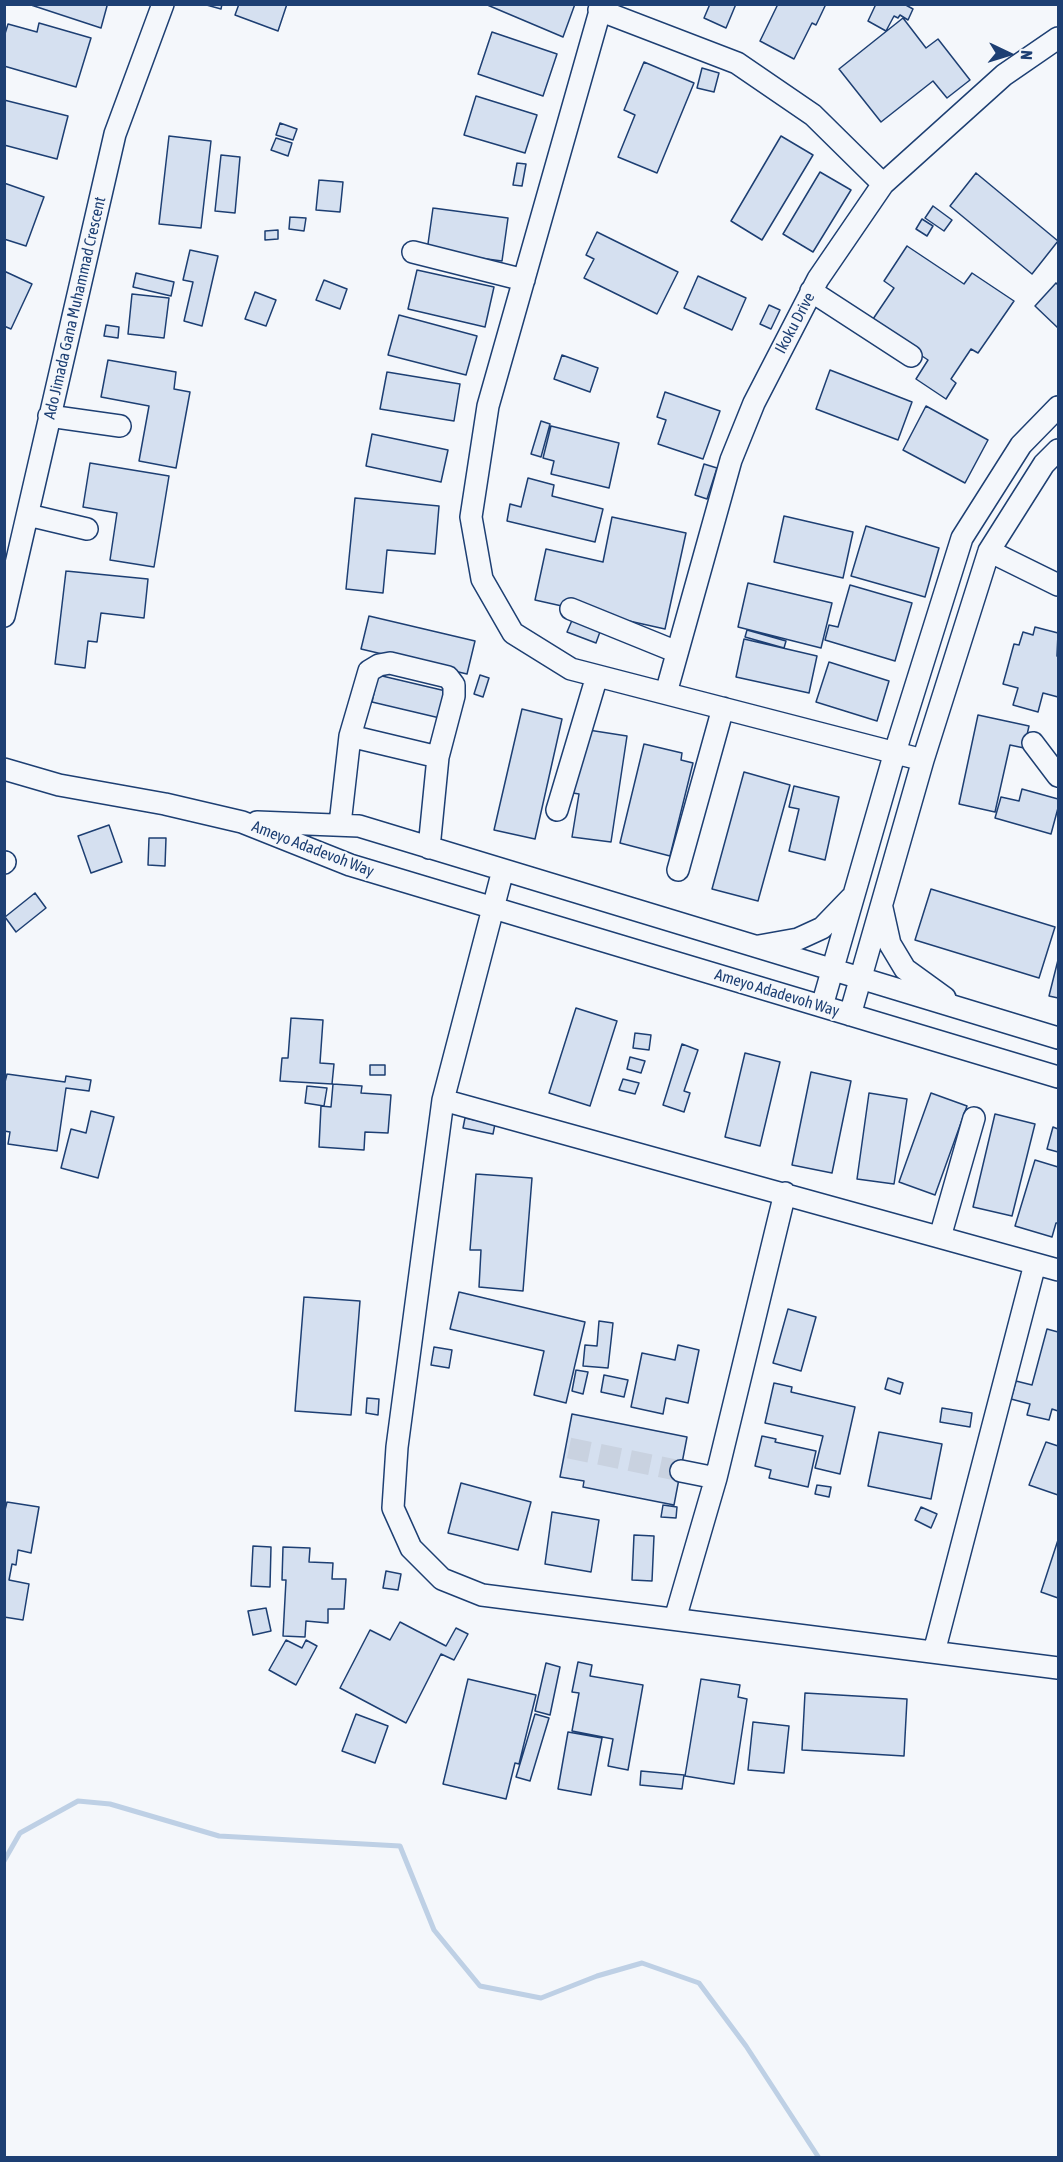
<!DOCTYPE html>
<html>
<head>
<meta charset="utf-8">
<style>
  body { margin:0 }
  #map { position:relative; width:1063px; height:2162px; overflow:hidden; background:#f4f7fb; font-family:"Asap Condensed",sans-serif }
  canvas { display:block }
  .frame { position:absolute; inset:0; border:6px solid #1d3f73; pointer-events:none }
  .north { position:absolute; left:979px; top:24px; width:60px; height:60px; -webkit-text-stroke:4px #f4f7fb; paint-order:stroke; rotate:94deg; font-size:16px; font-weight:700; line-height:24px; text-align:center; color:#1d3f73 }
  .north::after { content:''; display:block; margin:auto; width:21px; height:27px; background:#1d3f73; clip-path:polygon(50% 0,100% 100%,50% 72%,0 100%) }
</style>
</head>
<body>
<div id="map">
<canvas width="1063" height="2162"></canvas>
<div class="frame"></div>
<div class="north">N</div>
</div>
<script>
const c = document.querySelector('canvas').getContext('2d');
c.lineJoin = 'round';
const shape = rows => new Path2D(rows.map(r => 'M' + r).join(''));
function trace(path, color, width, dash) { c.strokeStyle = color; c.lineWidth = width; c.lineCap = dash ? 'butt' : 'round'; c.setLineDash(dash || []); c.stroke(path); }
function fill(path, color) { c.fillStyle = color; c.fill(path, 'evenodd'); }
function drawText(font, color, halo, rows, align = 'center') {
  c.font = font + ' "Asap Condensed",sans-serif'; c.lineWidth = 4.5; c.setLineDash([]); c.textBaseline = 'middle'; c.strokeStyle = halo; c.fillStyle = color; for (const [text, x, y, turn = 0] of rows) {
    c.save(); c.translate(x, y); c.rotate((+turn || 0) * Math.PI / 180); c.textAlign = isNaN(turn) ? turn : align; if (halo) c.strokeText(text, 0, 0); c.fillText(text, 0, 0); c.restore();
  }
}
trace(shape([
  [4,1861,20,1833,78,1801,110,1804,219,1836,400,1846,434,1930,480,1986,541,1998,597,1976,642,1963,699,1983,746,2046,819,2158]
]), '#bed0e5', 5);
const building = shape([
  [28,4,104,4,107,6,101,28,28,4],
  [203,4,222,4,221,9,203,4],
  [239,4,287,4,278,31,235,15,239,4],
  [485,4,575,4,563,37,485,4],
  [710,4,736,4,726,28,704,18,710,4],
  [778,4,826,4,816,25,812,23,794,59,760,41,778,4],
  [876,4,904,4,913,9,908,20,900,15,898,18,894,16,886,31,868,21,876,4],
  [903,18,926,48,938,39,970,80,947,98,933,81,881,122,839,69,903,18],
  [39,23,91,38,76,87,4,66,4,37,8,24,37,32,39,23],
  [492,32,557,54,543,96,478,74,492,32],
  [644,62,694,83,657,173,618,157,635,115,624,110,644,62],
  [702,68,719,73,714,92,697,88,702,68],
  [476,96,537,115,525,153,464,135,476,96],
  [4,100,68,116,57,159,4,145,4,100],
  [280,123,297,129,293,140,276,135,280,123],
  [169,136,211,141,201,228,159,224,169,136],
  [781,136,813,155,762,240,731,221,781,136],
  [276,138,292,143,288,156,271,150,276,138],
  [221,155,240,157,235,213,215,211,221,155],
  [517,163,526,164,522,186,513,185,517,163],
  [820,172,851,190,813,252,783,234,820,172],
  [976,173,1058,241,1032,274,950,206,976,173],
  [319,180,343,182,340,212,316,210,319,180],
  [4,183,44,197,26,246,4,239,4,183],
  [933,206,952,220,944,231,925,218,933,206],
  [433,208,508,218,502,261,427,251,433,208],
  [290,217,306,218,304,231,289,229,290,217],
  [922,219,933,226,927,236,916,229,922,219],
  [278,230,278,239,265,240,265,231,278,230],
  [597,232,678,272,657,314,584,278,594,259,586,255,597,232],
  [907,246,964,284,972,273,1014,301,978,353,971,349,951,379,956,383,946,399,916,379,928,360,871,322,894,288,884,281,907,246],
  [190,250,218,256,202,326,184,321,193,282,183,280,190,250],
  [417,270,494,287,485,327,408,309,417,270],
  [4,271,32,284,11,329,4,326,4,271],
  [136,273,174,282,171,296,133,287,136,273],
  [698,276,746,298,732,330,684,308,698,276],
  [324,280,347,289,340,309,316,300,324,280],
  [1056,283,1058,285,1058,328,1035,306,1056,283],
  [255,292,276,300,266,326,245,319,255,292],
  [132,294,169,298,164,338,128,334,132,294],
  [769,305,780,310,771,329,760,324,769,305],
  [399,315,477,336,466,375,388,355,399,315],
  [106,325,119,327,118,338,104,336,106,325],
  [562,355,598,368,590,392,554,379,562,355],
  [108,360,176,372,174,389,190,392,176,468,139,461,149,406,101,397,108,360],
  [830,370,912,402,898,440,816,409,830,370],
  [387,372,460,384,454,421,380,409,387,372],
  [665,392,720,411,703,459,658,444,666,420,657,417,665,392],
  [926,406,988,440,965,483,903,450,926,406],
  [541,421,550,424,541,457,531,454,541,421],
  [551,426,619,443,609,488,551,474,554,461,543,458,551,426],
  [372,434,448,450,441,482,366,466,372,434],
  [90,463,169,476,154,567,110,560,117,513,83,507,90,463],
  [704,464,717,468,707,499,695,495,704,464],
  [528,478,554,485,552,496,603,509,595,542,507,521,510,504,521,507,528,478],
  [355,498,439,506,435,554,387,550,383,593,346,589,355,498],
  [784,516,853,532,843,578,774,562,784,516],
  [612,517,686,533,665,629,535,600,546,549,603,562,612,517],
  [866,526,939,548,925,597,851,576,866,526],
  [66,571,148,579,144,618,101,613,97,642,88,641,85,668,55,664,66,571],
  [748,583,832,603,821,648,738,627,748,583],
  [850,585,912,603,895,661,825,640,829,625,838,627,850,585],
  [369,616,475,641,467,674,361,649,369,616],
  [573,618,601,629,596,643,567,632,573,618],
  [1035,627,1058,633,1057,656,1058,657,1058,697,1043,693,1038,712,1013,705,1018,688,1003,684,1014,644,1019,645,1023,632,1033,635,1035,627],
  [747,630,786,641,784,648,745,637,747,630],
  [744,639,817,656,809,693,736,677,744,639],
  [829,662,889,681,877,721,816,702,829,662],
  [378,675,450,692,444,719,372,702,378,675],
  [480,675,489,678,483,697,474,694,480,675],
  [522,709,562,719,535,839,494,830,522,709],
  [978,715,1029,726,1024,748,1010,745,995,812,959,804,978,715],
  [582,729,627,736,611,842,572,837,579,794,573,793,582,729],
  [644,744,682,753,681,760,693,763,670,856,620,843,644,744],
  [744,772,790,785,758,901,712,889,744,772],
  [794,786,839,797,825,860,789,851,799,809,789,807,794,786],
  [1022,789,1058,799,1058,808,1051,834,995,818,1001,797,1019,801,1022,789],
  [109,825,122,862,91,873,78,836,109,825],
  [149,838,166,838,165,866,148,865,149,838],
  [931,889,1055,927,1039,978,915,940,931,889],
  [35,893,46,908,16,932,5,917,35,893],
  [1058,960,1058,998,1049,996,1058,960],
  [576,1008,617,1021,590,1106,549,1093,576,1008],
  [291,1018,323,1020,320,1063,334,1064,332,1084,280,1081,282,1058,288,1058,291,1018],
  [635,1033,651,1035,649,1050,633,1048,635,1033],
  [682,1044,698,1050,684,1091,690,1093,684,1112,663,1105,682,1044],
  [745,1053,780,1062,760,1146,725,1137,745,1053],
  [630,1057,645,1061,641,1073,627,1069,630,1057],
  [370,1065,385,1065,385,1075,370,1075,370,1065],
  [811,1072,851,1081,832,1173,792,1165,811,1072],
  [7,1074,65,1082,66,1076,91,1080,89,1091,66,1088,57,1151,8,1144,10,1132,4,1131,4,1086,7,1074],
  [623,1079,639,1083,635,1094,619,1090,623,1079],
  [333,1084,362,1086,361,1093,391,1095,388,1133,365,1132,364,1150,319,1147,321,1106,331,1107,333,1084],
  [307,1086,327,1088,324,1106,305,1103,307,1086],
  [869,1093,907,1099,894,1184,857,1179,869,1093],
  [931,1093,967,1106,935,1195,899,1182,931,1093],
  [91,1111,114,1117,98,1178,61,1168,71,1129,86,1133,91,1111],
  [995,1114,1035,1124,1012,1216,973,1207,995,1114],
  [465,1118,495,1124,493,1134,463,1128,465,1118],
  [1053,1127,1058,1129,1058,1152,1047,1149,1053,1127],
  [1035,1160,1058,1167,1058,1223,1056,1223,1052,1237,1015,1226,1035,1160],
  [476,1174,532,1178,523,1291,479,1287,481,1250,470,1250,476,1174],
  [459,1292,585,1322,566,1403,534,1395,544,1351,450,1329,459,1292],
  [304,1297,360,1301,351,1415,295,1411,304,1297],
  [788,1309,816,1317,801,1371,773,1363,788,1309],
  [599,1321,613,1323,608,1368,583,1366,585,1345,597,1346,599,1321],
  [1047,1329,1058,1332,1058,1411,1052,1409,1049,1420,1027,1415,1030,1404,1011,1399,1016,1381,1032,1385,1047,1329],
  [678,1345,699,1350,688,1403,666,1398,663,1414,631,1407,642,1353,675,1360,678,1345],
  [434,1347,452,1350,449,1368,431,1365,434,1347],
  [576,1370,588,1372,583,1394,572,1391,576,1370],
  [604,1375,628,1380,624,1397,601,1392,604,1375],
  [888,1378,903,1383,900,1394,885,1389,888,1378],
  [774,1383,792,1387,791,1392,855,1407,840,1474,815,1468,823,1436,765,1423,774,1383],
  [367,1398,379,1399,378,1415,366,1413,367,1398],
  [942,1408,972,1413,970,1427,940,1422,942,1408],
  [572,1414,687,1437,674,1505,583,1487,584,1481,560,1477,572,1414],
  [879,1432,942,1444,931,1499,868,1486,879,1432],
  [762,1436,776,1439,775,1442,816,1451,808,1487,769,1478,771,1470,755,1466,762,1436],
  [1046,1442,1058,1446,1058,1495,1029,1485,1046,1442],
  [461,1483,531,1502,518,1550,448,1533,461,1483],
  [817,1485,831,1487,829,1497,815,1494,817,1485],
  [7,1502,39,1507,31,1553,18,1550,16,1565,12,1564,9,1580,29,1584,23,1620,4,1617,4,1514,7,1502],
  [663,1505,677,1507,676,1518,661,1517,663,1505],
  [921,1507,937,1514,931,1528,915,1520,921,1507],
  [552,1512,599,1520,591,1572,545,1564,552,1512],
  [634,1535,654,1536,652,1581,632,1580,634,1535],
  [1058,1540,1058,1598,1041,1592,1058,1540],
  [253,1546,271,1547,270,1587,251,1586,253,1546],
  [283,1547,310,1548,309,1562,333,1563,332,1579,346,1579,344,1609,328,1609,328,1623,306,1621,305,1637,283,1636,286,1580,282,1580,283,1547],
  [386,1571,401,1574,398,1590,383,1588,386,1571],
  [266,1608,271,1631,253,1635,248,1611,266,1608],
  [400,1622,446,1646,456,1628,468,1634,454,1660,441,1654,406,1723,340,1688,370,1630,390,1640,400,1622],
  [286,1640,302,1648,306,1640,317,1646,296,1685,269,1670,286,1640],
  [578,1662,592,1665,590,1676,643,1685,628,1770,608,1766,613,1739,572,1731,579,1693,572,1692,578,1662],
  [546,1663,560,1667,550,1715,535,1711,546,1663],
  [468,1679,536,1695,519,1764,515,1763,506,1799,443,1784,468,1679],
  [701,1679,740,1685,738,1697,747,1699,734,1784,685,1776,701,1679],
  [805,1693,907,1699,904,1756,802,1750,805,1693],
  [356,1714,388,1726,375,1763,342,1751,356,1714],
  [535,1714,549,1718,530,1781,516,1777,535,1714],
  [753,1722,789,1726,784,1773,748,1770,753,1722],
  [568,1732,602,1738,591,1795,558,1789,568,1732],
  [641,1771,684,1775,682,1789,640,1785,641,1771]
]);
fill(building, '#d5e0f0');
trace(building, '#1d3f73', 1.5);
trace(shape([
  [569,1448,681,1471]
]), '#c9d2e0', 21, [21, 10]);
const minor = shape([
  [602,4,488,406,471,517,482,579,513,633,571,669,923,760],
  [599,10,737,63,813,115,883,184],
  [413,252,524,280],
  [811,291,911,356],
  [49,416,120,426],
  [28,515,87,529],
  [989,551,1058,585],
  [571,609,677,652],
  [4,616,115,134,163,4],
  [666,693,731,460,754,403,818,279,883,184,1004,75,1058,38],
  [350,736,369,671,379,665,390,663,448,677,454,685,454,696,438,757],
  [1033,743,1058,776],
  [4,769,59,785,165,804,242,822,350,865,1058,1077],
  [557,810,597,676],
  [257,822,359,826,1058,1038],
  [340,824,350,736,438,757,429,848],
  [4,863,5,862],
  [503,870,443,1100,397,1447,393,1508,411,1548,442,1579,482,1595,1058,1668],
  [678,870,723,708],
  [882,908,890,944,905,969,945,998],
  [759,946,798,939,822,928,851,898],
  [822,1006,895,752,962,538,1021,445,1058,407],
  [850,1015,923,760,989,551,1044,464,1058,450],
  [443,1100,1058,1270],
  [940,1237,974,1118],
  [681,1471,716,1478],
  [675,1619,716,1478,785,1193],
  [934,1652,1035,1264]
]);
trace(minor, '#1d3f73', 24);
trace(minor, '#f4f7fb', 21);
drawText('16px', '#1d3f73', '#f4f7fb', [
  ["Ado Jimada Gana Muhammad Crescent",75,308,-77],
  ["Ikoku Drive",795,323,-62],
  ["Ameyo Adadevoh Way",313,849,21],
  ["Ameyo Adadevoh Way",777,993,17]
]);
</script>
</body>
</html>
